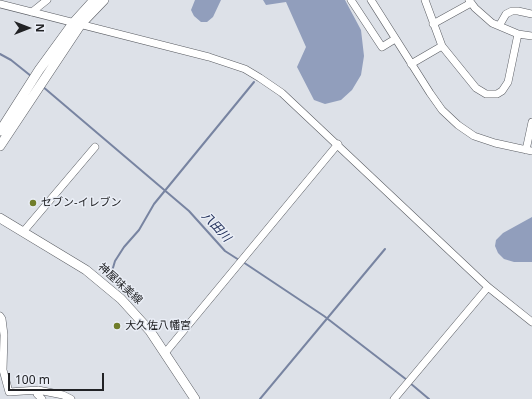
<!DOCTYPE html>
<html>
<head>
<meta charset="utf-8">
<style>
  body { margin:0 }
  #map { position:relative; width:532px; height:399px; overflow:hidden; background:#dde1e8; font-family:"Noto Sans",sans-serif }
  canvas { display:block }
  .north { position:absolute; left:8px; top:8px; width:40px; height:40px; -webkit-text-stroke:3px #eaeef6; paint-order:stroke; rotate:90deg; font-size:11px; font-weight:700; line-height:16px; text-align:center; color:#212225 }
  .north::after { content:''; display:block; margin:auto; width:14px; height:18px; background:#212225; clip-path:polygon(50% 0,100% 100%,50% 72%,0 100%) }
  .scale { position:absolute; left:8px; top:373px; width:96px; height:18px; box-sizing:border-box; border:2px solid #212225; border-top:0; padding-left:5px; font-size:12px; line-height:14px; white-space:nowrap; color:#212225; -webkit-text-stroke:3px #eaeef6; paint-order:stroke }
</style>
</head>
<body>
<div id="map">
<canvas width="532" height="399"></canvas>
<div class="north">N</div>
<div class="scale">100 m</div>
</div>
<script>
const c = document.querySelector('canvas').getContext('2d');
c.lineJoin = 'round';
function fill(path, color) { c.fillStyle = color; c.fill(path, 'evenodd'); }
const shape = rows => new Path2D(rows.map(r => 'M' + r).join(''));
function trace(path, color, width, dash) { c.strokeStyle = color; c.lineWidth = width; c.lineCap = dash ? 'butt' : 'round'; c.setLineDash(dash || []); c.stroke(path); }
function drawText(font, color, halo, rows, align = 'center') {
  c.font = font + ' "Noto Sans","Noto Sans JP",sans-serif'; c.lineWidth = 3; c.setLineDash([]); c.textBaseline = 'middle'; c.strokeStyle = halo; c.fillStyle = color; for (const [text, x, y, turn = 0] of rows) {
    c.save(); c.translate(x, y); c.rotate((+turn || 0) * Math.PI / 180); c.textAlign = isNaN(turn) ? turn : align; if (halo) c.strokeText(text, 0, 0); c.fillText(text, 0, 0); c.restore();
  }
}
fill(shape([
  [195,0,221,0,213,17,207,22,201,22,194,16,191,10],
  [263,0,345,0,361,30,364,56,361,75,352,90,341,100,325,104,314,100,297,67,306,47,286,2,266,5],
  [532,217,532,262,514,262,504,259,498,253,495,246,496,240,503,233]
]), '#919ebc');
trace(shape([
  [0,54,11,60,31,76],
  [42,86,189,211,225,251,239,260],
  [243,262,324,316,407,380],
  [110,278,115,261,124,247,139,230,154,204,254,82],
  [410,383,429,399],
  [260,399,385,249]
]), '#7884a1', 2);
const minor = shape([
  [351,0,382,47,395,39],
  [371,0,430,93,442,110,458,125,474,136,495,143,532,151],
  [425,0,442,46,476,88,486,94,497,94,502,91,508,82,518,34],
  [469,0,475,8,492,23,518,34,532,36],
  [0,4,209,57,245,69,260,78,282,93,488,287,532,322],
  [32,12,47,0],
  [433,24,471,3],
  [499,26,506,14,512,11,518,11,532,14],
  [411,64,442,46],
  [526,150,532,122],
  [23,232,95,147],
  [0,316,2,319,4,335,3,370,9,392,38,390,63,395,71,399],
  [165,353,338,144],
  [38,390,37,394,42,399],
  [394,399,488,287]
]);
const major = shape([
  [0,131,39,70,74,22,94,0],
  [0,146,81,24,104,0],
  [0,218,86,270,121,299,150,331,195,399]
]);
trace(minor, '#5a5d63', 8);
trace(major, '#5a5d63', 10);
trace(minor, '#fff', 7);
trace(major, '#fff', 9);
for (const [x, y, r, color] of [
  [33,203,4,"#707d2a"],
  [117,326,4,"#707d2a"]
]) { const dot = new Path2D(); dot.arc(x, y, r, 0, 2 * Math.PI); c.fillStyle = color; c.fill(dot); trace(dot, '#eaeef6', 1.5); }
drawText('11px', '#212225', '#eaeef6', [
  ["セブン-イレブン",41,203],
  ["大久佐八幡宮",125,326]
], 'left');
drawText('11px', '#212225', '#eaeef6', [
  ["神屋味美線",120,284,42]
]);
drawText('italic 12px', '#212f59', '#eaeef6', [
  ["八田川",216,227,47]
]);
</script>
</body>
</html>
